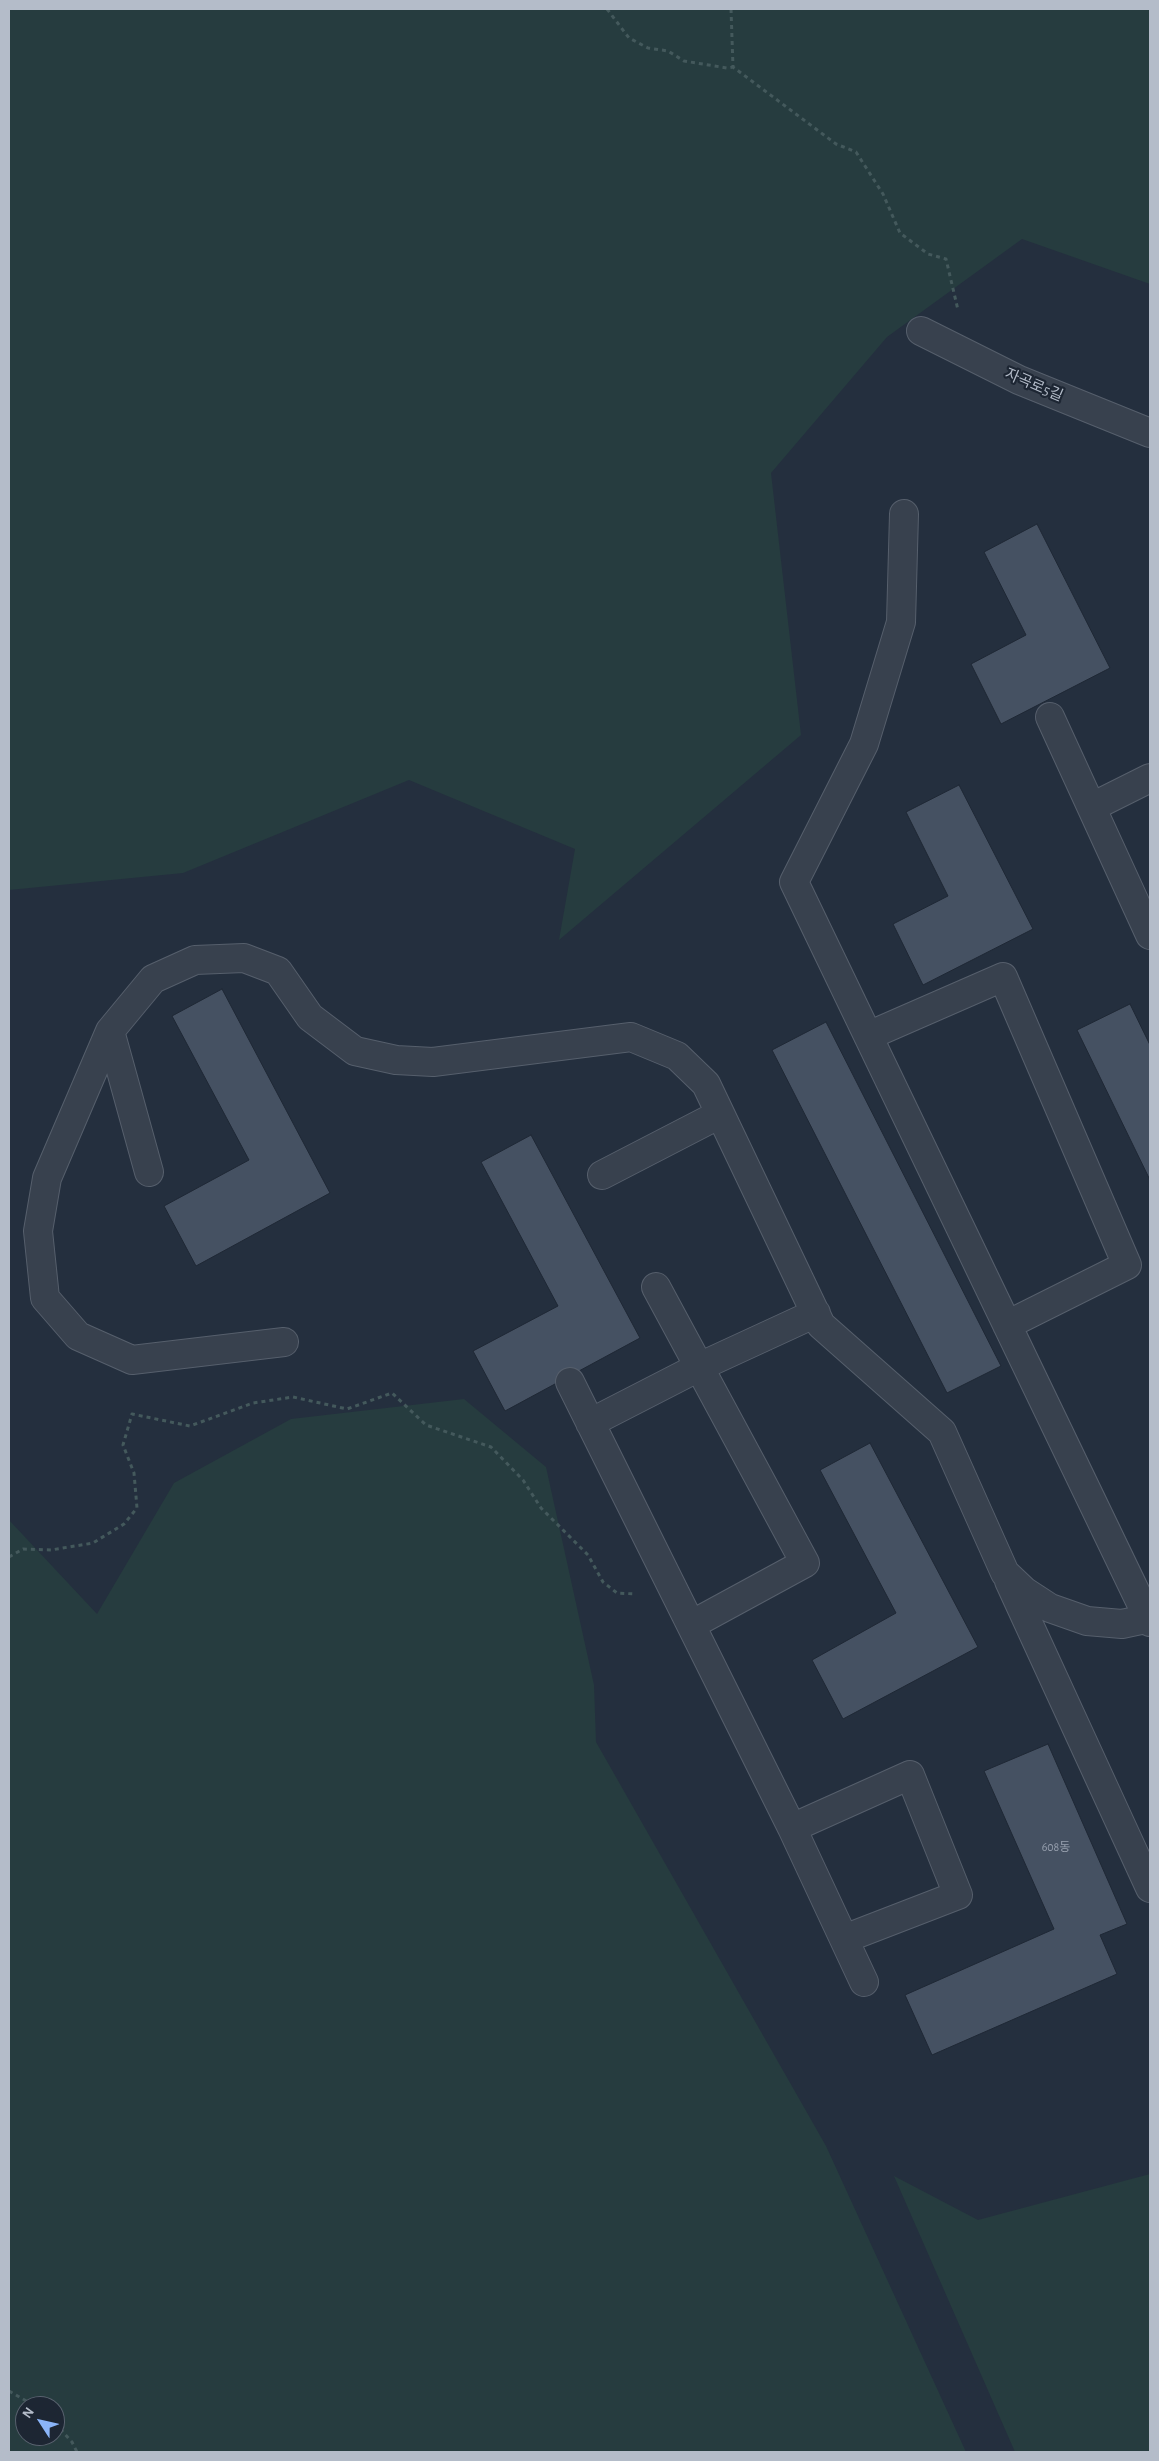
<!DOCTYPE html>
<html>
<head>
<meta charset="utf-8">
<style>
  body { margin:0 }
  #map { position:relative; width:1159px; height:2461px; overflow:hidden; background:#242f3e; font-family:"Alegreya Sans",sans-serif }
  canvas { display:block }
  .frame { position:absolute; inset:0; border:10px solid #b4bcc9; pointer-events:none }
  .north { position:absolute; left:15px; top:2396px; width:50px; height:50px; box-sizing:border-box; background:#1d2633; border:1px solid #59626f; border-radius:50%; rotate:305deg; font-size:14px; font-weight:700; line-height:20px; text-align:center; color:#b4bcc9 }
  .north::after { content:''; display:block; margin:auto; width:18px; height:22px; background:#8ab4f8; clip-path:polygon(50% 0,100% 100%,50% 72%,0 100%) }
</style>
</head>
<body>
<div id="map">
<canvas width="1159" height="2461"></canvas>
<div class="frame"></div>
<div class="north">N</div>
</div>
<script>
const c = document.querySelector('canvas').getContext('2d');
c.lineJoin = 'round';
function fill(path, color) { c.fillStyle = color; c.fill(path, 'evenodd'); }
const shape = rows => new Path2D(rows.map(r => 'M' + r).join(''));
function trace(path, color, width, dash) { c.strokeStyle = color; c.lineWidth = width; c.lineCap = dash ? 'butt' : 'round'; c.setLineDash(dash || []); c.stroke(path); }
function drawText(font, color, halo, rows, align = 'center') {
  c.font = font + ' "Alegreya Sans","Noto Sans KR",sans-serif'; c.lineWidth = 4.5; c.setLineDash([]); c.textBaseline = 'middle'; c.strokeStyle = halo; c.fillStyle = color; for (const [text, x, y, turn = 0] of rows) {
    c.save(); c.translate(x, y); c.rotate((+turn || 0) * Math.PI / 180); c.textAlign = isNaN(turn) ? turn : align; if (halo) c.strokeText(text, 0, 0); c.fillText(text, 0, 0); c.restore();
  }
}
fill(shape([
  [9,9,1150,9,1150,284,1022,239,887,337,771,473,801,735,559,940,575,849,409,780,183,873,9,890],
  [464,1399,546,1467,594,1685,596,1742,826,2146,966,2452,9,2452,9,1520,97,1614,174,1483,291,1419],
  [25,2406,55,2406,55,2436,25,2436],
  [1150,2174,1150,2452,1015,2452,894,2176,978,2220]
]), '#263c3f');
const building = shape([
  [1037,524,1110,668,1001,724,971,664,1026,635,984,552,1037,524],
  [959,785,1033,929,923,985,893,924,948,896,906,812,959,785],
  [222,989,330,1193,196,1266,164,1206,249,1160,172,1016,222,989],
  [1130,1004,1150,1045,1150,1180,1077,1030,1130,1004],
  [826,1022,1001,1366,947,1393,772,1050,826,1022],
  [531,1135,640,1338,505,1411,473,1351,558,1306,481,1162,531,1135],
  [870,1443,978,1647,843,1719,812,1660,896,1613,820,1470,870,1443],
  [1048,1744,1127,1924,1100,1935,1117,1974,932,2055,905,1995,1054,1929,984,1771,1048,1744]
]);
fill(building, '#455162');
trace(building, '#1f2835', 1);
const minor = shape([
  [921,331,1019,380,1150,433],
  [904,514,901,622,864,744,794,882,1150,1622],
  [1050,717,1150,935],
  [1092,807,1150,778],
  [110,1031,149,1172],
  [868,1036,1003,977,1127,1265,1007,1325],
  [602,1175,720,1114],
  [656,1287,805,1563,691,1625],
  [284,1342,132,1360,78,1336,45,1298,38,1231,47,1178,110,1031,153,979,195,960,244,958,278,971,310,1017,355,1051,396,1060,433,1062,631,1037,677,1056,706,1084,821,1325,942,1432,1005,1573,1024,1591,1050,1608,1087,1621,1122,1624,1150,1618],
  [570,1382,792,1828,864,1982],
  [590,1423,699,1367,816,1313],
  [1009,1581,1150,1888],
  [792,1828,910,1775,958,1895,844,1939]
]);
trace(minor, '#565f6c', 30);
trace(shape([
  [607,9,629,38,648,48,668,51,684,61,727,68,733,67],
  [731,9,733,67,836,144,856,152,883,194,900,233,928,254,946,259,958,310],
  [9,1557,23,1549,51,1550,93,1543,124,1524,137,1508,134,1473,123,1445,132,1414,190,1426,253,1403,293,1397,347,1409,392,1393,426,1425,491,1447,523,1480,541,1508,588,1555,603,1582,617,1593,635,1594],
  [9,2391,35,2406],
  [55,2423,72,2442,77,2452]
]), '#44595c', 3, [4, 4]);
trace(minor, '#38414e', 28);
drawText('12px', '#98a1af', null, [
  ["608동",1056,1847]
]);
drawText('15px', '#b4bcc9', '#1d2633', [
  ["자곡로5길",1034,385,23]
]);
</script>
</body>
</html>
